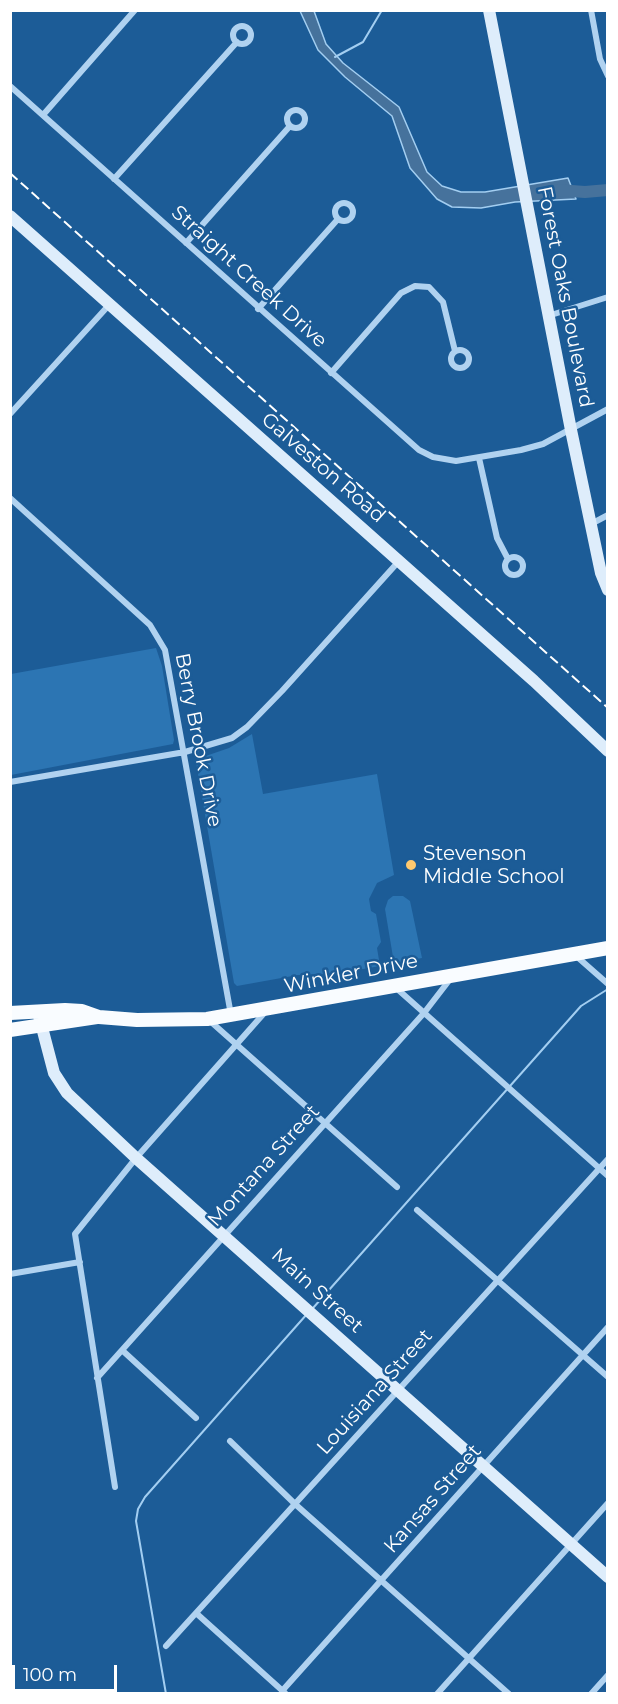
<!DOCTYPE html>
<html>
<head>
<meta charset="utf-8">
<style>
  body { margin:0 }
  #map { position:relative; width:618px; height:1704px; overflow:hidden; background:#1c5c97; font-family:Montserrat,sans-serif }
  canvas { display:block }
  .frame { position:absolute; inset:0; border:12px solid #fff; pointer-events:none }
  .scale { position:absolute; left:12px; top:1665px; width:105px; height:27px; box-sizing:border-box; border:3px solid #fff; border-top:0; padding-left:8px; font-size:18px; line-height:21px; white-space:nowrap; color:#fff; -webkit-text-stroke:4px #1c5c97; paint-order:stroke }
</style>
</head>
<body>
<div id="map">
<canvas width="618" height="1704"></canvas>
<div class="frame"></div>
<div class="scale">100 m</div>
</div>
<script>
const c = document.querySelector('canvas').getContext('2d');
c.lineJoin = 'round';
function fill(path, color) { c.fillStyle = color; c.fill(path, 'evenodd'); }
const shape = rows => new Path2D(rows.map(r => 'M' + r).join(''));
function trace(path, color, width, dash) { c.strokeStyle = color; c.lineWidth = width; c.lineCap = dash ? 'butt' : 'round'; c.setLineDash(dash || []); c.stroke(path); }
function drawText(font, color, halo, rows, align = 'center') {
  c.font = font + ' Montserrat,sans-serif'; c.lineWidth = 5; c.setLineDash([]); c.textBaseline = 'middle'; c.strokeStyle = halo; c.fillStyle = color; for (const [text, x, y, turn = 0] of rows) {
    c.save(); c.translate(x, y); c.rotate((+turn || 0) * Math.PI / 180); c.textAlign = isNaN(turn) ? turn : align; if (halo) c.strokeText(text, 0, 0); c.fillText(text, 0, 0); c.restore();
  }
}
fill(shape([
  [156,648,162,666,174,740,173,744,11,775,11,674],
  [252,734,263,794,377,774,394,875,377,883,369,899,371,911,376,914,381,942,377,948,380,966,335,974,298,975,237,986,234,983,196,762,197,759,229,748],
  [393,896,403,896,410,901,422,958,394,963,385,909,388,900]
]), '#2c75b3');
const water = shape([
  [300,11,314,11,326,44,343,63,399,107,427,172,442,186,461,192,485,192,568,178,576,199,515,202,481,208,452,207,437,199,410,168,392,116,345,77,318,50,300,11]
]);
fill(water, '#46729c');
trace(water, '#a3cef1', 1.5);
trace(shape([
  [335,57,363,42,382,10],
  [313,1308,581,1006,608,989],
  [166,1694,136,1521,138,1509,145,1497,307,1314]
]), '#a3cef1', 2);
trace(shape([
  [558,190,585,192,608,190]
]), '#46729c', 12);
trace(shape([
  [591,10,600,59,608,76],
  '233 35a9 9 0 1 1 18 0a9 9 0 1 1-18 0Z',
  [10,86,419,450,433,457,456,461,521,450,543,444,608,409],
  '287 119a9 9 0 1 1 18 0a9 9 0 1 1-18 0Z',
  [43,115,135,10],
  [114,179,237,42],
  '335 212a9 9 0 1 1 18 0a9 9 0 1 1-18 0Z',
  [186,243,290,126],
  [258,309,338,219],
  [551,315,608,297],
  '451 359a9 9 0 1 1 18 0a9 9 0 1 1-18 0Z',
  [331,373,401,293,415,286,429,287,443,302,455,351],
  [10,414,109,305],
  [479,458,497,538,508,559],
  [10,498,150,625,165,650,231,1015],
  [591,524,608,515],
  '505 566a9 9 0 1 1 18 0a9 9 0 1 1-18 0Z',
  [10,782,185,752,232,738,247,727,282,691,399,561],
  [575,955,608,984],
  [395,987,608,1176],
  [210,1021,397,1187],
  [417,1210,608,1377],
  [10,1274,80,1262],
  [123,1351,196,1418],
  [97,1378,424,1013,451,978],
  [230,1441,295,1504,509,1694],
  [115,1487,75,1234,136,1158,266,1011],
  [196,1613,285,1693],
  [166,1646,608,1159],
  [282,1691,608,1327],
  [437,1694,608,1503],
  [591,1694,608,1675]
]), '#b0d2f0', 6);
trace(shape([
  [489,10,571,430,601,573,608,590],
  [10,216,534,681,608,751],
  [39,1016,54,1073,67,1093,136,1158,608,1577]
]), '#deedfb', 12);
trace(shape([
  [10,1013,65,1010,82,1011,99,1017,137,1020,207,1019,608,948],
  [10,1030,97,1017]
]), '#f9fcff', 14);
trace(shape([
  [10,173,608,708]
]), '#fff', 2, [10, 4.5]);
for (const [x, y, r, color] of [
  [411,865,6,"#ffc96f"]
]) { const dot = new Path2D(); dot.arc(x, y, r, 0, 2 * Math.PI); c.fillStyle = color; c.fill(dot); trace(dot, '#1c5c97', 2); }
drawText('20px', '#fff', '#1c5c97', [
  ["Straight Creek Drive",249,277,42],
  ["Forest Oaks Boulevard",565,297,79],
  ["Galveston Road",323,468,41],
  ["Berry Brook Drive",198,740,79],
  ["Winkler Drive",351,974,-11],
  ["Montana Street",264,1166,-48],
  ["Main Street",317,1291,42],
  ["Louisiana Street",375,1392,-48],
  ["Kansas Street",433,1499,-49]
]);
drawText('20px', '#fff', '#1c5c97', [
  ["Stevenson",423,854],
  ["Middle School",423,877]
], 'left');
</script>
</body>
</html>
